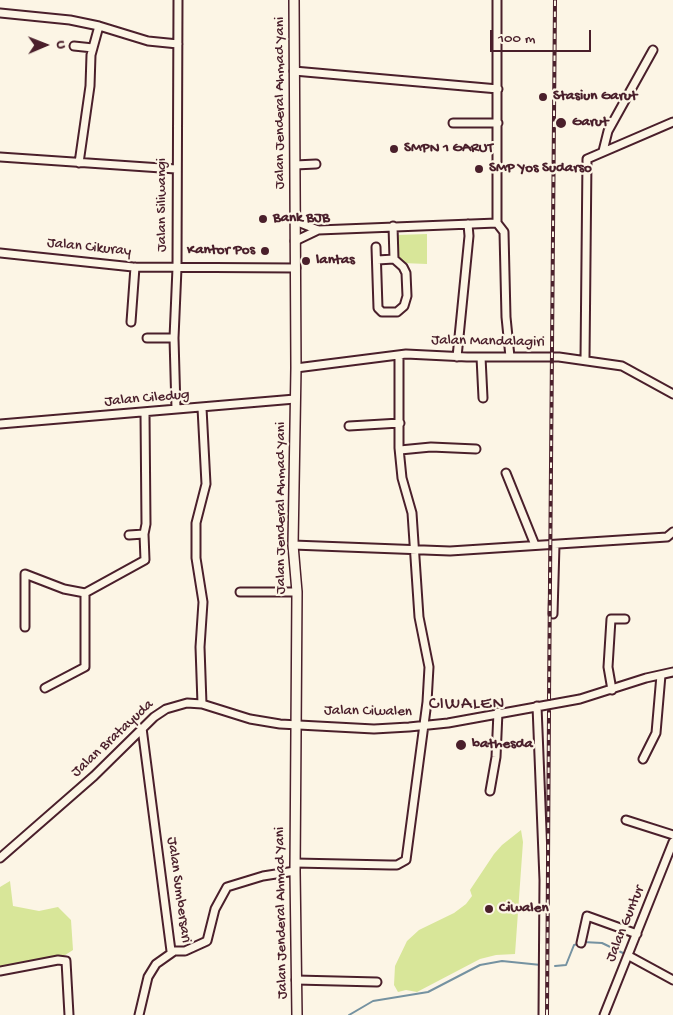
<!DOCTYPE html>
<html>
<head>
<meta charset="utf-8">
<style>
  body { margin:0 }
  #map { position:relative; width:673px; height:1015px; overflow:hidden; background:#fcf5e5; font-family:"Gochi Hand",sans-serif }
  canvas { display:block }
  .north { position:absolute; left:20px; top:20px; width:50px; height:50px; -webkit-text-stroke:4px #fcf5e5; paint-order:stroke; rotate:89deg; font-size:14px; font-weight:700; line-height:20px; text-align:center; color:#4a1f2b }
  .north::after { content:''; display:block; margin:auto; width:18px; height:22px; background:#4a1f2b; clip-path:polygon(50% 0,100% 100%,50% 72%,0 100%) }
  .scale { position:absolute; left:490px; top:30px; width:101px; height:22px; box-sizing:border-box; border:2px solid #4a1f2b; border-top:0; padding-left:6px; font-size:15px; line-height:18px; white-space:nowrap; color:#4a1f2b; -webkit-text-stroke:4px #fcf5e5; paint-order:stroke }
</style>
</head>
<body>
<div id="map">
<canvas width="673" height="1015"></canvas>
<div class="north">U</div>
<div class="scale">100 m</div>
</div>
<script>
const c = document.querySelector('canvas').getContext('2d');
c.lineJoin = 'round';
function fill(path, color) { c.fillStyle = color; c.fill(path, 'evenodd'); }
const shape = rows => new Path2D(rows.map(r => 'M' + r).join(''));
function trace(path, color, width, dash) { c.strokeStyle = color; c.lineWidth = width; c.lineCap = dash ? 'butt' : 'round'; c.setLineDash(dash || []); c.stroke(path); }
function drawText(font, color, halo, rows, align = 'center') {
  c.font = font + ' "Gochi Hand",sans-serif'; c.lineWidth = 4.5; c.setLineDash([]); c.textBaseline = 'middle'; c.strokeStyle = halo; c.fillStyle = color; for (const [text, x, y, turn = 0] of rows) {
    c.save(); c.translate(x, y); c.rotate((+turn || 0) * Math.PI / 180); c.textAlign = isNaN(turn) ? turn : align; if (halo) c.strokeText(text, 0, 0); c.fillText(text, 0, 0); c.restore();
  }
}
fill(shape([
  [427,234,427,264,402,263,397,256,396,235],
  [521,830,523,842,515,954,496,955,480,959,417,992,406,990,398,992,394,985,395,966,407,941,419,930,454,913,466,904,472,896,470,890,494,854,502,845],
  [10,881,13,906,39,911,58,907,71,920,73,950,62,957,0,968,0,887]
]), '#d8e699');
trace(shape([
  [583,942,602,943,625,954],
  [555,966,566,965,574,945,578,944],
  [349,1015,373,1001,428,992,480,965,502,961,541,965]
]), '#7592a1', 2);
const minor = shape([
  [497,0,497,223],
  [0,13,70,20,99,26,148,41,178,44],
  [74,46,93,48],
  [294,71,498,89],
  [453,123,498,123],
  [603,151,608,131,653,50],
  [0,157,176,169],
  [79,163,90,86,91,55,99,26],
  [295,165,316,164],
  [295,221,318,230,497,223],
  [497,223,504,232,506,317,510,357],
  [295,241,318,230],
  [376,247,378,308,382,312,397,312,404,306,407,296,406,273,403,267,394,259,393,226],
  [0,253,133,267,296,268],
  [377,260,394,259],
  [131,322,135,267],
  [147,338,174,338],
  [457,357,469,236,468,224],
  [481,357,483,398],
  [585,359,587,159,673,122],
  [296,368,406,354,467,357,559,357,622,366,673,394],
  [176,409,174,338,177,268,178,0],
  [0,424,295,399],
  [349,426,400,423],
  [400,450,431,447,476,449],
  [506,473,535,545],
  [129,535,144,534,146,524,145,413],
  [293,545,450,551,667,537,673,532],
  [240,592,297,592],
  [553,614,555,545],
  [25,627,25,574,64,589,85,593,145,560,144,534],
  [45,688,85,667,85,593],
  [612,690,608,667,611,619,625,619],
  [202,704,200,647,203,602,196,558,196,523,206,484,202,408],
  [537,706,544,880,543,1015],
  [142,728,171,951,185,951,207,941,215,909,227,887,263,876,295,871],
  [643,759,656,733,661,675],
  [490,791,496,757,498,712],
  [626,820,673,835],
  [0,858,94,776,154,717,166,709,187,703,202,704,250,719,280,724,374,729,409,727,448,723,580,699,646,678,673,672],
  [295,863,390,865,397,865,406,860,427,702,429,667,419,617,412,513,402,478,399,448,399,355],
  [581,943,587,916,637,934],
  [629,956,673,980],
  [0,971,58,960,66,961,69,1015],
  [296,980,377,982],
  [139,1015,148,977,156,964,173,952],
  [604,1015,673,842]
]);
const major = shape([
  [294,0,296,368,293,545,297,592,295,871,297,1015]
]);
trace(minor, '#4a1f2b', 11);
trace(major, '#4a1f2b', 12);
trace(minor, '#fcf5e5', 7);
trace(major, '#fcf5e5', 9);
const rail = shape([
  [549,699,555,0],
  [547,1015,549,711]
]);
trace(rail, '#4a1f2b', 4);
trace(rail, '#fcf5e5', 2, [5.5]);
for (const [x, y, r, color] of [
  [543,97,5,"#4a1f2b"],
  [561,123,6,"#4a1f2b"],
  [394,149,5,"#4a1f2b"],
  [479,169,5,"#4a1f2b"],
  [263,219,5,"#4a1f2b"],
  [265,251,5,"#4a1f2b"],
  [306,261,5,"#4a1f2b"],
  [461,745,6,"#4a1f2b"],
  [489,909,5,"#4a1f2b"]
]) { const dot = new Path2D(); dot.arc(x, y, r, 0, 2 * Math.PI); c.fillStyle = color; c.fill(dot); trace(dot, '#fcf5e5', 2); }
drawText('bold 15px', '#4a1f2b', '#fcf5e5', [
  ["Stasiun Garut",553,97],
  ["Garut",572,123],
  ["SMPN 1 GARUT",404,149],
  ["SMP Yos Sudarso",489,169],
  ["Bank BJB",273,219],
  ["Kantor Pos",255,251,"right"],
  ["lantas",316,261],
  ["bathesda",472,745],
  ["Ciwalen",499,909]
], 'left');
drawText('15px', '#4a1f2b', '#fcf5e5', [
  ["Jalan Jenderal Ahmad Yani",281,103,-90],
  ["Jalan Siliwangi",163,205,-90],
  ["Jalan Cikuray",89,248,6],
  ["Jalan Mandalagiri",488,342,1],
  ["Jalan Ciledug",147,399,-5],
  ["Jalan Jenderal Ahmad Yani",282,508,-90],
  ["Jalan Ciwalen",368,712,1],
  ["Jalan Bratayuda",113,739,-43],
  ["Jalan Sumbersari",178,890,82],
  ["Jalan Jenderal Ahmad Yani",282,913,-91],
  ["Jalan Guntur",626,924,-68]
]);
c.letterSpacing = '1px';
drawText('18px', '#4a1f2b', '#fcf5e5', [
  ["CIWALEN",467,705]
]);
c.letterSpacing = '0px';
</script>
</body>
</html>
